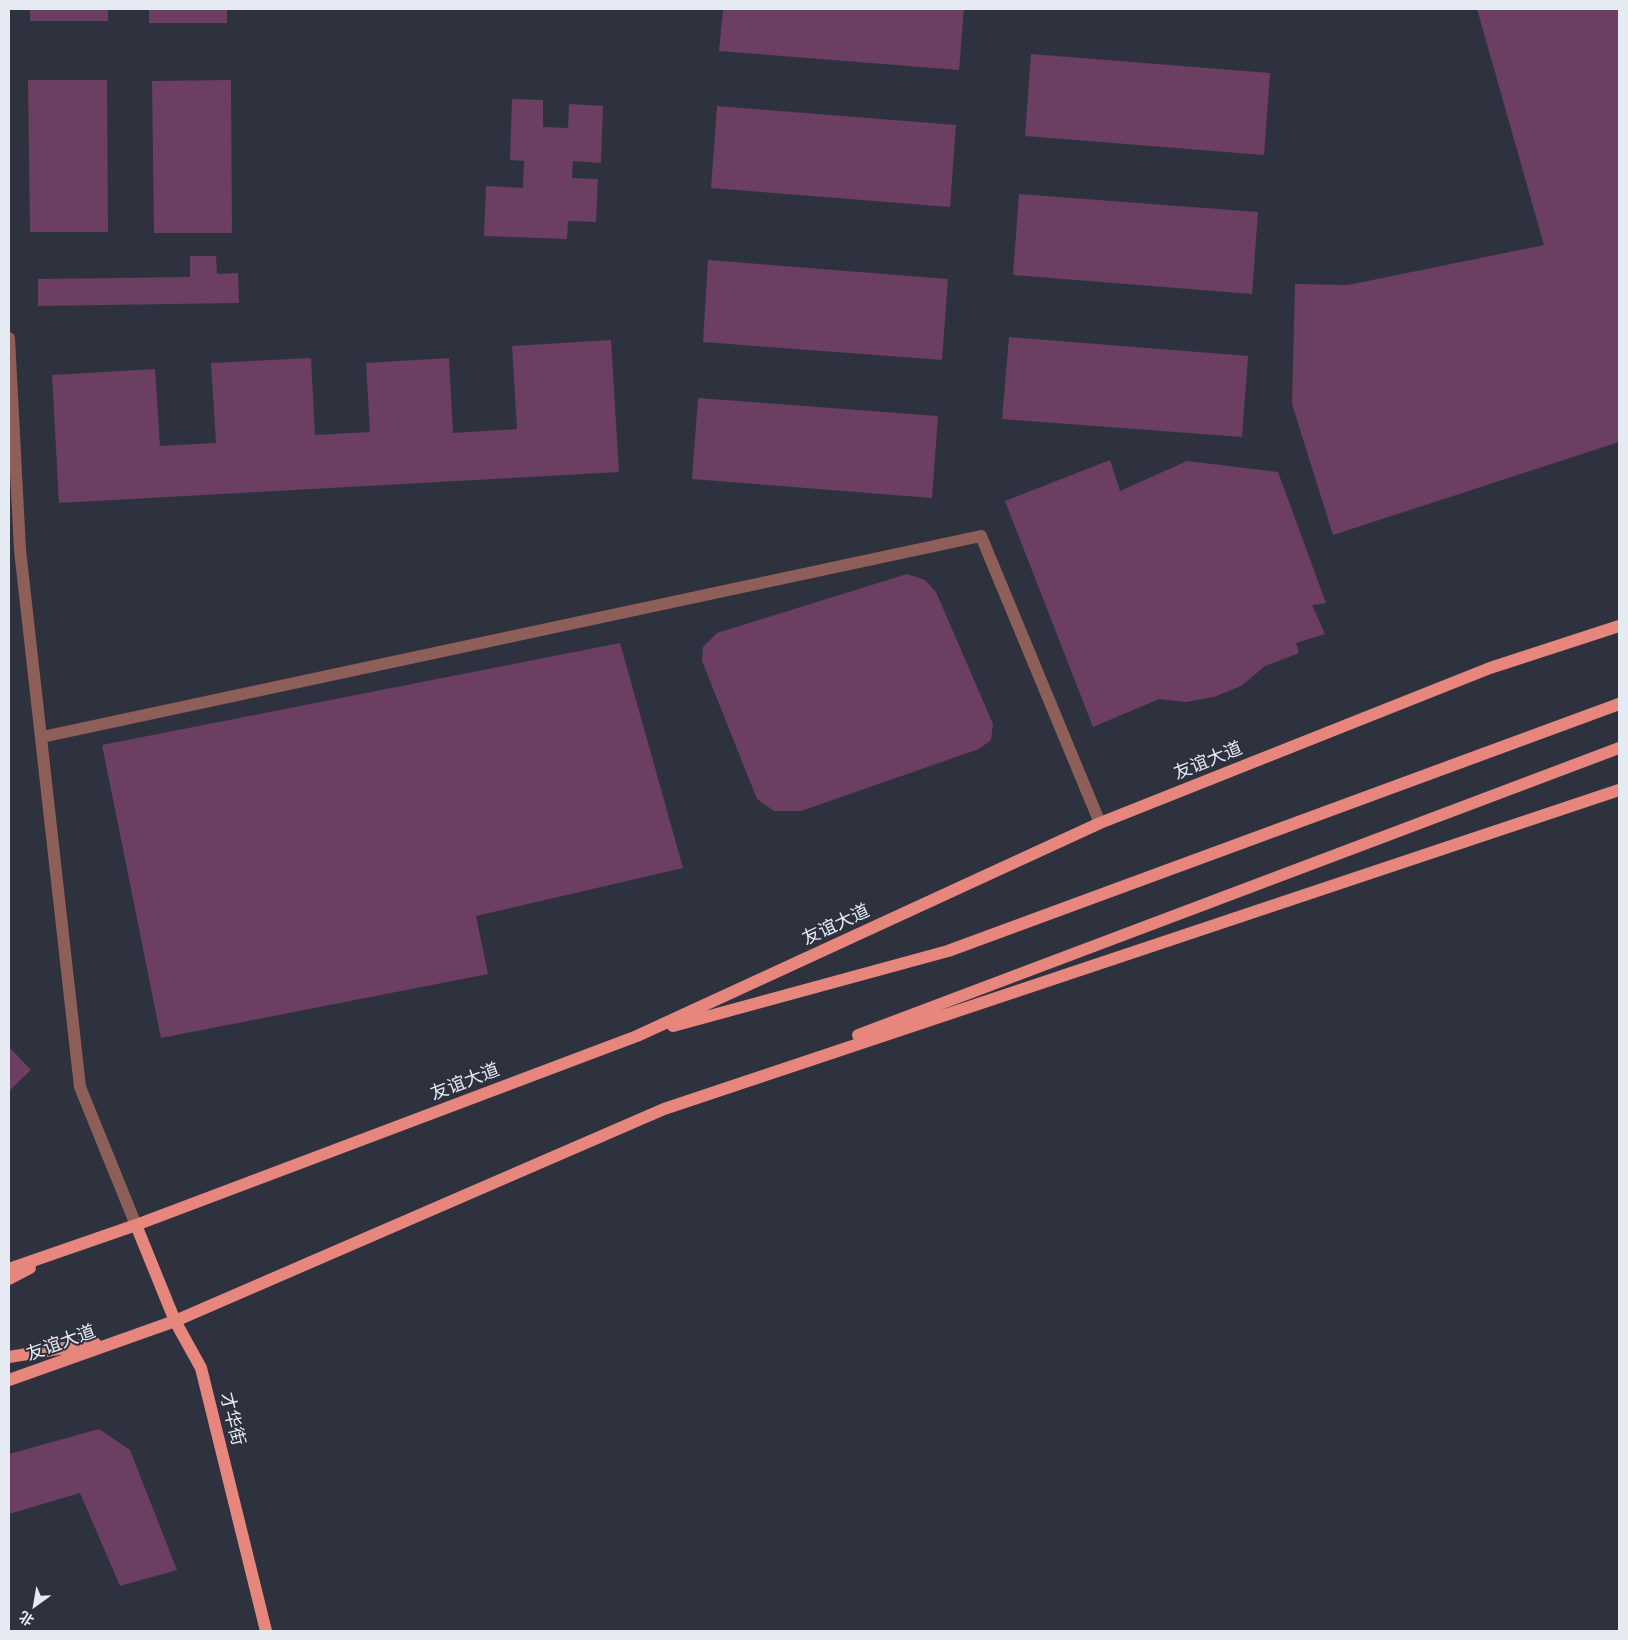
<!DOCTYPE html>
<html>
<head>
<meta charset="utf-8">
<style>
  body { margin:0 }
  #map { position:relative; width:1628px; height:1640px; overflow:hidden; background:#2e323f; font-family:"Alegreya Sans","Noto Sans SC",sans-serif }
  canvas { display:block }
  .frame { position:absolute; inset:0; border:10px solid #e6eaf2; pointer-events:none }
  .north { position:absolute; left:10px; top:1580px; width:50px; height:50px; -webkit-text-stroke:4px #2e323f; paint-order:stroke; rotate:212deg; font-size:14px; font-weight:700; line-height:20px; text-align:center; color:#e6eaf2 }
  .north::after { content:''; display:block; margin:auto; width:18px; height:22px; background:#e6eaf2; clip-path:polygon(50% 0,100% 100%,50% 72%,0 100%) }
</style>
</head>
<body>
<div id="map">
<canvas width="1628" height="1640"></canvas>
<div class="frame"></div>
<div class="north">北</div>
</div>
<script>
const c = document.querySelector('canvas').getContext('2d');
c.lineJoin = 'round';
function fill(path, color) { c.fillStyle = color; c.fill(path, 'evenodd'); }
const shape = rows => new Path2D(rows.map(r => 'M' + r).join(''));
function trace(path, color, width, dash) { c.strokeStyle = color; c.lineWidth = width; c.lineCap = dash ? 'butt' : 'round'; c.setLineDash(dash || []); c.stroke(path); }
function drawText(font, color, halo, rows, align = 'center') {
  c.font = font + ' "Alegreya Sans","Noto Sans SC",sans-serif'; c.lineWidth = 4; c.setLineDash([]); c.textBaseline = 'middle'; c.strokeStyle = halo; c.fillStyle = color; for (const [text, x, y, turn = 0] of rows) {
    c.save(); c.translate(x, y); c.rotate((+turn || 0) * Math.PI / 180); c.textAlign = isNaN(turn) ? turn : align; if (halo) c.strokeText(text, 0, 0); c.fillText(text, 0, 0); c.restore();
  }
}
fill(shape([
  [30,9,108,9,108,21,30,21],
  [149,9,227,9,227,23,149,23],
  [723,9,964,9,959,70,719,51],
  [1477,9,1619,9,1619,442,1333,535,1292,404,1295,284,1348,285,1544,245],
  [1031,54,1270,73,1264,155,1025,136],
  [28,80,107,80,108,232,30,232],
  [231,80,232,233,154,233,152,81],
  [512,99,543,100,543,127,568,128,569,104,603,106,601,163,573,161,572,178,598,179,596,222,568,221,567,239,484,236,486,186,523,188,524,161,510,160],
  [717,106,956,125,950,207,711,188],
  [1019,194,1258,212,1252,294,1013,275],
  [190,256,216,256,217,274,238,273,239,303,38,306,38,279,190,277],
  [708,260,948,279,942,360,703,342],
  [1009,337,1248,356,1242,437,1002,419],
  [611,340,619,472,59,503,52,375,155,369,160,446,216,443,211,363,311,358,315,435,370,432,366,363,449,358,453,433,517,429,512,346],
  [698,398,938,416,932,498,692,479],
  [1110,460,1120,491,1187,461,1278,472,1326,603,1312,605,1325,634,1296,643,1299,653,1265,666,1241,686,1214,697,1186,702,1159,699,1093,727,1005,501],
  [907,574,925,580,936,592,993,724,991,740,979,749,801,811,774,811,757,799,702,661,703,647,717,633],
  [620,643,683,868,476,916,488,974,161,1038,102,745],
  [9,1047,31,1070,9,1091],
  [99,1429,130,1450,177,1570,120,1586,80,1493,9,1514,9,1454]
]), '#6b3e62');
trace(shape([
  [9,338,20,550,80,1087,136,1225],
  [42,737,981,536,1100,823]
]), '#8e5e59', 12);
trace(shape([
  [673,1026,948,951,1619,704],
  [858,1035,1619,748],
  [136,1225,175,1321,201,1368,266,1631],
  [9,1269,136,1225,637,1036,1100,823,1490,668,1619,626],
  [9,1279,30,1268],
  [9,1357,95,1343],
  [9,1380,175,1321,664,1109,1619,790]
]), '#e7867c', 12);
drawText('18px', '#e6eaf2', '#2e323f', [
  ["友谊大道",1208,761,-22],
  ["友谊大道",836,925,-25],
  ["友谊大道",465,1082,-21],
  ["友谊大道",61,1343,-20],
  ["才华街",232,1419,76]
]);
</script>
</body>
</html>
